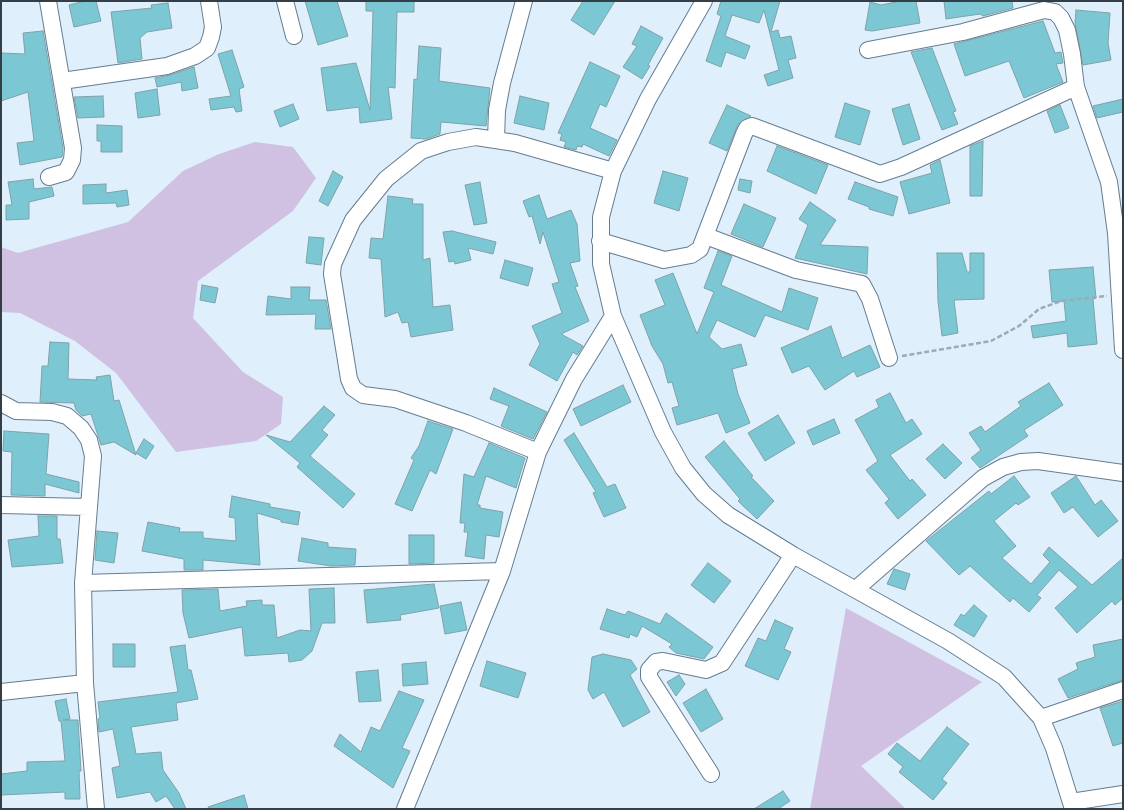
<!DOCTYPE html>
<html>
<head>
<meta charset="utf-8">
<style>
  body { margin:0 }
  #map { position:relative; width:1124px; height:810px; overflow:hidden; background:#dfeffc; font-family:Merriweather,serif }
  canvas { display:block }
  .frame { position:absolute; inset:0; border:2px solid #333e46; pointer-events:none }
</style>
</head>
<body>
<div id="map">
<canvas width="1124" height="810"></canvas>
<div class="frame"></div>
</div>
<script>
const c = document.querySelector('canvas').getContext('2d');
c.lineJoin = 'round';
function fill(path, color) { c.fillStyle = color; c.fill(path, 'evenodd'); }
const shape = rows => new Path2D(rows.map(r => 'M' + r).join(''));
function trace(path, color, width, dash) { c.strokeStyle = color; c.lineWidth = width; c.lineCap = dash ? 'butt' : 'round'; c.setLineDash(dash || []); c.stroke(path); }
fill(shape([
  [255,142,293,147,316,178,293,211,198,281,193,318,243,372,283,397,281,424,256,441,176,452,116,373,75,341,20,313,1,312,1,247,18,253,128,222,183,171,219,154],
  [846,608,982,682,861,766,906,809,810,809]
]), '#d0c1e3');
const building = shape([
  [85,1,96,1,101,21,74,27,69,5,85,1],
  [305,1,337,1,348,36,318,45,305,1],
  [366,1,414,1,414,12,397,12,395,88,388,87,392,119,360,123,359,107,327,111,321,68,356,63,370,110,373,11,366,11,366,1],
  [583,1,615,1,594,35,571,20,583,1],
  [721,1,780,1,771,32,778,30,780,38,791,36,796,58,788,60,793,78,768,86,764,75,779,70,764,10,759,23,732,15,725,36,750,46,745,59,726,52,721,67,706,61,721,16,717,14,721,1],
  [901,1,916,1,920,23,872,31,865,30,870,2,881,5,901,1],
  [944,1,1012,1,1013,8,983,16,980,14,946,19,944,1],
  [168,3,172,28,147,32,140,38,142,59,118,63,111,12,152,8,151,5,168,3],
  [1076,10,1110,13,1108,43,1111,60,1083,65,1075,23,1076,10],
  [1043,21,1055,53,1061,52,1063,63,1056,64,1063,82,1024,98,1009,61,965,76,954,44,1043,21],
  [641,26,663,38,648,65,650,66,642,79,623,67,637,46,632,44,641,26],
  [43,31,63,148,62,157,20,165,17,143,34,141,28,92,1,101,1,53,25,54,23,33,43,31],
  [419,46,441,48,439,81,490,88,486,126,441,122,440,134,426,139,411,138,414,79,417,80,419,46],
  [932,48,956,111,953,112,958,124,942,130,911,52,932,48],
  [232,50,244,87,239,89,242,111,236,112,234,107,211,110,209,99,231,96,218,54,232,50],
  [590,62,620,76,606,107,600,104,590,128,617,140,609,156,583,144,582,147,577,146,576,150,564,147,566,142,560,140,562,134,558,133,590,62],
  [194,67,198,88,182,91,181,82,157,87,155,78,170,75,194,67],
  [157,89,160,115,138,118,135,93,157,89],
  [103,96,104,117,78,118,74,97,103,96],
  [520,96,549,103,544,130,514,123,520,96],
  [1123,99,1123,112,1097,118,1093,106,1123,99],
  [845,103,870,111,860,145,835,137,845,103],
  [293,104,299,119,280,127,274,111,293,104],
  [909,104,920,139,903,145,892,109,909,104],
  [727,105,751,116,738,124,727,151,709,143,727,105],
  [1060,105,1069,128,1055,133,1047,111,1060,105],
  [97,125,122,126,122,152,101,152,101,141,97,141,97,125],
  [983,141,982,196,970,196,970,146,983,141],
  [777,146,828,165,816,194,767,171,777,146],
  [940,160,950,203,909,214,900,182,932,173,930,165,940,160],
  [333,171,343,177,328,206,319,201,333,171],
  [663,171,688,178,679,211,654,203,663,171],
  [33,179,34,189,52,187,54,196,29,202,29,219,6,220,6,205,12,205,8,182,33,179],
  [740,179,752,181,750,193,738,190,740,179],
  [480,182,487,223,474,225,465,185,480,182],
  [855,182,898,197,893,216,869,209,869,207,848,199,855,182],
  [106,184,106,193,127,190,129,205,117,207,116,203,83,204,83,185,106,184],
  [539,195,547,219,571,210,577,224,580,261,570,263,578,286,575,287,589,321,561,334,583,346,577,355,573,352,557,381,529,365,540,344,532,326,562,313,552,284,559,282,543,232,540,244,532,216,529,217,523,201,539,195],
  [388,196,413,199,412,204,423,204,423,260,430,258,433,307,450,305,453,330,411,337,408,322,402,323,398,312,385,317,381,259,369,258,371,238,383,239,388,196],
  [810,202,836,220,820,245,868,247,867,274,795,258,808,225,799,219,810,202],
  [744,204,776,218,763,247,731,234,744,204],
  [452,231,496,242,493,254,468,248,471,260,455,264,454,261,449,262,443,232,452,231],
  [309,237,324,238,321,265,306,263,309,237],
  [718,251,732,256,721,285,782,312,789,288,818,298,808,330,765,315,755,337,717,320,709,337,722,349,741,344,747,365,732,369,738,394,750,423,726,433,718,413,677,425,672,408,679,406,672,382,668,383,663,364,652,346,640,315,665,305,655,280,673,273,697,334,714,292,704,288,718,251],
  [937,253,962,253,967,272,970,272,970,253,984,253,984,299,954,300,958,333,942,336,938,301,937,253],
  [505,260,533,268,528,286,500,278,505,260],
  [1093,267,1096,298,1093,299,1097,344,1068,347,1067,333,1033,338,1031,326,1066,321,1064,301,1052,302,1049,270,1093,267],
  [202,285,218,288,215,303,200,300,202,285],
  [291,287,310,287,309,300,326,300,331,329,315,329,316,314,266,315,268,296,291,299,291,287],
  [831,326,842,358,870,345,880,367,857,377,854,371,825,390,809,366,792,373,781,348,831,326],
  [50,342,69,343,68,379,97,380,96,377,110,375,114,401,119,400,136,455,114,442,101,445,91,414,82,416,76,410,74,403,40,402,42,366,48,366,50,342],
  [1049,383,1063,405,1024,430,1028,436,980,468,971,458,981,450,969,433,981,426,985,432,1021,406,1018,402,1049,383],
  [623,385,631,402,581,426,573,409,623,385],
  [494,388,547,412,533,439,501,426,509,406,490,399,494,388],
  [890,393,906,423,912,419,922,434,890,455,910,481,912,479,926,495,898,519,885,503,889,499,866,470,878,461,855,420,879,407,876,400,890,393],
  [324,406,335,415,322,430,328,435,310,456,355,494,343,508,297,467,300,463,266,435,290,442,324,406],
  [778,415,795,443,765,461,748,433,778,415],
  [834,419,840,433,813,445,807,431,834,419],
  [428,421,453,429,436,474,430,470,412,511,395,504,414,460,411,458,419,446,428,421],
  [4,431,49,434,46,474,79,482,79,493,45,484,45,496,11,495,12,452,3,451,4,431],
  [574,433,607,487,615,484,626,508,604,517,593,493,596,492,564,440,574,433],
  [144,439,154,446,146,459,136,453,144,439],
  [724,441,753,476,751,477,774,501,757,519,738,501,740,499,705,457,724,441],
  [489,443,525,458,516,488,486,476,477,505,480,505,480,508,503,512,499,537,486,535,484,559,465,556,468,532,464,532,465,523,460,523,464,474,474,477,489,443],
  [943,444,962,463,945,479,926,459,943,444],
  [1014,476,1030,497,1018,505,1016,503,994,521,1016,546,1002,558,1031,584,1050,562,1043,555,1049,547,1092,585,1123,558,1123,598,1115,605,1112,601,1077,633,1055,608,1078,587,1059,570,1037,595,1041,598,1029,612,1013,598,1010,602,970,566,959,575,926,541,989,491,991,494,1014,476],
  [1076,476,1095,505,1101,500,1118,521,1098,537,1073,507,1064,513,1051,493,1076,476],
  [232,496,270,504,270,507,300,512,298,525,281,522,281,520,257,513,260,565,203,560,203,570,184,570,184,559,142,551,148,522,180,528,179,532,203,532,203,538,236,541,235,518,229,517,232,496],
  [38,516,57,516,57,539,60,539,63,563,12,567,8,540,39,536,38,516],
  [97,531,118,533,114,563,95,560,97,531],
  [409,535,434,535,434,563,409,564,409,535],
  [302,538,328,543,328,547,356,549,355,565,331,566,298,561,302,538],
  [708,563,731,581,714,603,691,585,708,563],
  [894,569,910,574,905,590,887,584,894,569],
  [434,584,439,608,400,615,401,620,367,623,364,590,434,584],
  [334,588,335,623,322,623,312,651,302,660,289,662,288,653,245,656,242,627,189,638,183,613,182,590,218,589,220,611,247,606,246,601,262,600,262,605,274,605,277,638,300,630,311,631,309,589,334,588],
  [461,602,467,630,445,634,440,606,461,602],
  [974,605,987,616,974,637,954,625,961,614,964,616,974,605],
  [607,609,625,615,628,611,660,624,666,613,713,647,704,659,676,653,669,647,672,644,642,626,637,637,630,634,629,638,600,629,607,609],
  [775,620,793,628,784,649,791,652,778,680,745,666,758,638,766,641,775,620],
  [1123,639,1123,680,1068,698,1058,679,1078,669,1076,663,1095,657,1093,645,1123,639],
  [113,644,135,644,135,667,113,667,113,644],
  [185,645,188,670,191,670,198,699,176,703,178,720,131,727,136,754,161,752,163,770,179,793,186,809,175,809,166,796,156,802,150,792,117,798,112,768,120,766,113,729,99,732,98,719,100,718,98,702,178,692,170,647,185,645],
  [603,654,631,660,637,669,630,675,650,712,623,727,604,692,593,699,588,690,592,657,603,654],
  [487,661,526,673,518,698,480,686,487,661],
  [426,662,428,684,403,686,402,664,426,662],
  [378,670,381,701,359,702,356,672,378,670],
  [679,675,685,684,676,696,667,682,679,675],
  [706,689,723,719,701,732,683,703,706,689],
  [399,691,424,700,402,748,410,751,393,788,334,746,340,734,361,752,371,727,380,731,399,691],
  [66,699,70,719,63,720,78,720,81,771,79,771,80,799,65,799,65,792,1,795,1,774,27,771,27,762,65,761,61,721,59,721,55,701,66,699],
  [1123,701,1123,743,1113,746,1100,708,1123,701],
  [947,727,969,744,942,779,947,783,933,800,899,772,903,767,888,754,897,743,920,761,947,727],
  [783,791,790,801,778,809,754,809,783,791],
  [244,795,248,809,209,809,208,807,244,795]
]);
fill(building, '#7bc8d4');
trace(building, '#7ea2a8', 1);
const street = shape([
  [48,1,73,148,72,160,66,172,49,177],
  [285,1,294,36],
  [704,1,648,99,613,171,601,217,601,264,613,316,663,432,683,468,704,494,728,515,793,555,948,641,1004,677,1041,718,1054,748,1073,809],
  [868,50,963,32,1044,10,1055,12,1061,18,1067,30,1072,54,1076,87,1109,182,1116,233,1123,350],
  [62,81,167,66,195,56,207,48,211,37,213,27,209,1],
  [496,139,497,110,502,83,524,1],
  [706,236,796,270,862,284,870,299,889,358],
  [600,241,664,260,691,255,700,249,744,134,747,128,752,126,880,174,901,167,1076,87],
  [1,403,16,411,52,412,67,416,81,428,89,440,93,456,83,583,85,683,96,809],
  [538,452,466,423,395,399,363,395,353,388,349,379,332,274,333,264,353,220,386,179,421,151,448,142,476,137,515,143,613,171],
  [1,505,88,507],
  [83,583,502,571],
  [856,589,983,478,1003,467,1021,462,1038,461,1123,473],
  [1,692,85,683],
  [1041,718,1123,690],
  [711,774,649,677,649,670,656,662,663,661,706,670,722,663,793,555],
  [1071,802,1123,794],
  [405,809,502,571,538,452,574,379,613,316]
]);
trace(street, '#647d90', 18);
trace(shape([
  [902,356,991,341,1019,326,1039,309,1061,301,1107,296]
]), '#9dabb6', 2.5, [5, 2.5]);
trace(street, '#fff', 16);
</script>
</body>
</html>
